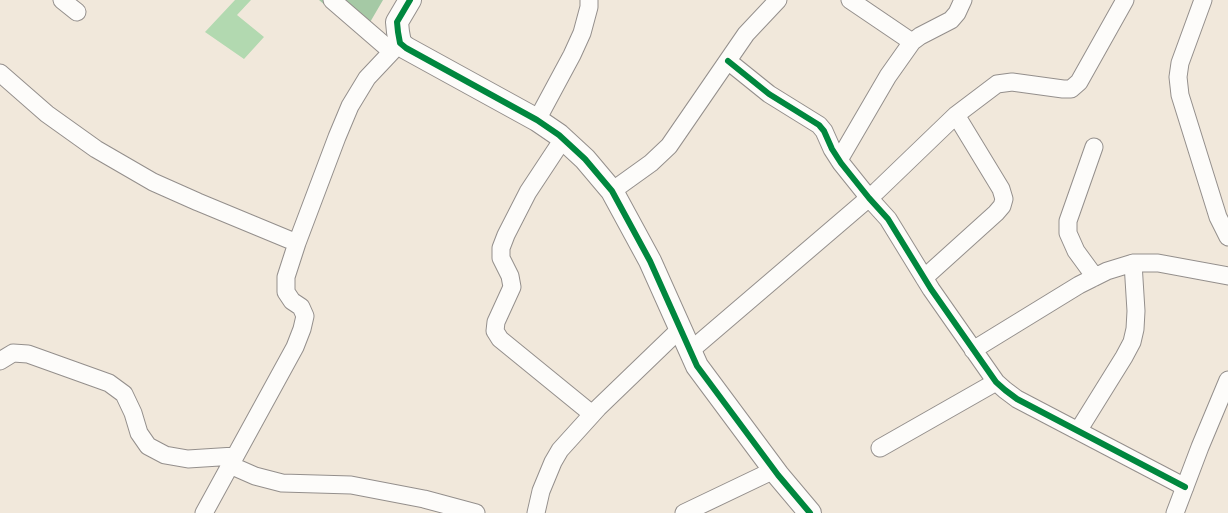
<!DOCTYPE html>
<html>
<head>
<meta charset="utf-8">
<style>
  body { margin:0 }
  canvas { display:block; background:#f1e8db }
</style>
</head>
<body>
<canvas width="1228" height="513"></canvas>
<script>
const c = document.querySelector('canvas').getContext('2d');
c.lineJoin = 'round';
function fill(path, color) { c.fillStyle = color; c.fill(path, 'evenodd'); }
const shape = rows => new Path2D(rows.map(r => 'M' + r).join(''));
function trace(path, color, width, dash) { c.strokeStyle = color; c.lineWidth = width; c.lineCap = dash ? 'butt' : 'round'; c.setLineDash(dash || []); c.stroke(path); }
fill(shape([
  [235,0,251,0,237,15,264,37,244,59,205,32]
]), '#b2d9b0');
fill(shape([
  [319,0,383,0,362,36]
]), '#a5c9a5');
const street = shape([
  [62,0,77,12],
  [332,0,391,51],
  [850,0,912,42],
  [1203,0,1180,63,1178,77,1180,95,1218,217,1228,237],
  [728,61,769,94,819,125,824,131,832,149,841,163,869,198,888,219,931,289,996,382,1005,390,1017,399,1185,487],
  [0,73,47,114,96,149,153,182,198,202,297,243],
  [537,120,572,55,582,33,589,7,589,0],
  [563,139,528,192,506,235,501,248,501,258,510,276,512,287,496,322,495,331,500,339,592,414],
  [1094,147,1068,221,1068,233,1076,251,1095,277],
  [839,160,888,76,912,42,920,36,951,20,957,13,963,0],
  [612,191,651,163,669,146,746,34,778,0],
  [924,278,996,213,1002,206,1004,199,1001,189,956,115],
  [973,350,1079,285,1107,271,1133,263,1158,263,1228,276],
  [690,351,877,191,956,115,997,84,1012,82,1063,89,1071,89,1079,82,1125,0],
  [0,361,13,353,28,354,109,383,124,394,133,413,139,433,148,446,165,455,188,459,235,456],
  [1078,431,1124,357,1132,342,1135,329,1136,311,1133,263],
  [880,448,996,382],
  [230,465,255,476,282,483,351,485,424,499,476,513],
  [204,513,295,347,302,329,305,316,301,307,292,301,286,292,286,277,297,243,337,137,350,106,367,78,400,43],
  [536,513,541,491,553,462,560,450,598,408,680,329],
  [684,513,774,470],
  [1175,513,1200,447,1228,380]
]);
const secondary = shape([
  [410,0,397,22,398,32,400,43,406,48,537,120,559,135,585,159,612,191,650,261,697,366,778,475,810,513]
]);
trace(street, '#948f8c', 19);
trace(secondary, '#948f8c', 24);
trace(street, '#fdfcfa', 17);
trace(secondary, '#fdfcfa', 22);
trace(shape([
  [410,0,397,22,398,32,400,43,406,48,537,120,559,135,585,159,612,191,650,261,697,366,778,475,810,513],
  [728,61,769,94,819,125,824,131,832,149,841,163,869,198,888,219,931,289,996,382,1005,390,1017,399,1185,487]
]), '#00873e', 6);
</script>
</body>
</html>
